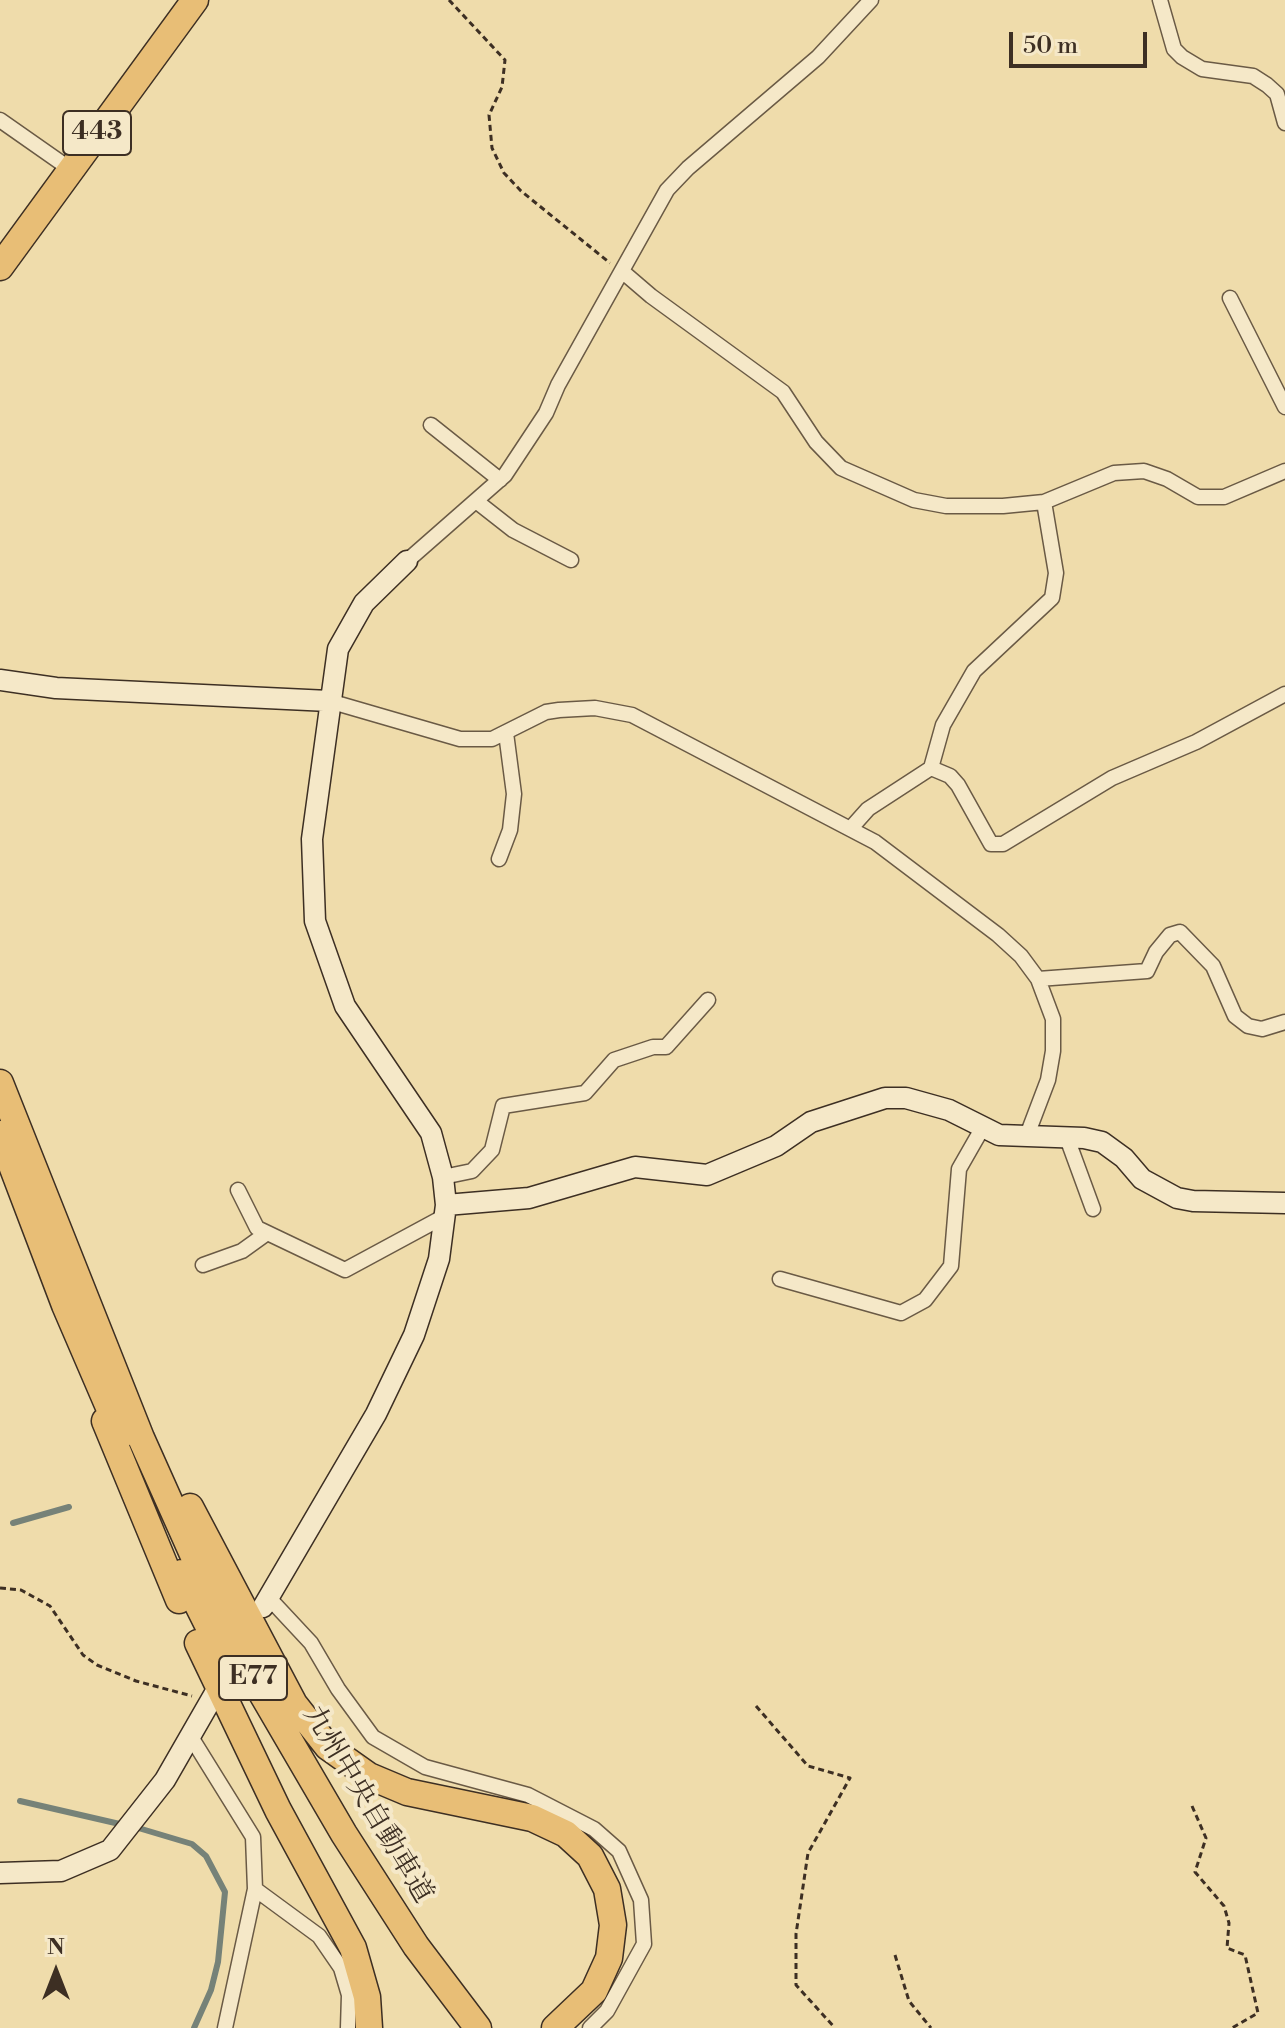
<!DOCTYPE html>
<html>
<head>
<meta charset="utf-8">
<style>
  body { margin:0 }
  #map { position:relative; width:1285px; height:2028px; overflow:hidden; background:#efdcab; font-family:"Libre Bodoni",serif }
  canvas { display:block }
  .north { position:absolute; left:16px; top:1932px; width:80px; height:80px; -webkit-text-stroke:6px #f5e8c8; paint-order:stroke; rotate:0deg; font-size:22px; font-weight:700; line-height:32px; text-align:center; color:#3d2f23 }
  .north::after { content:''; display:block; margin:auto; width:28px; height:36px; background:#3d2f23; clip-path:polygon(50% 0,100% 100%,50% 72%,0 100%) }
  .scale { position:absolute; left:1009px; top:32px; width:138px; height:36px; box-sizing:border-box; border:4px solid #3d2f23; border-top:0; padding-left:10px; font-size:24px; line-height:28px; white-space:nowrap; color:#3d2f23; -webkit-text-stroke:6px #f5e8c8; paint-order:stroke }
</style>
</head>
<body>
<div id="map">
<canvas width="1285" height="2028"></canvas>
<div class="north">N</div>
<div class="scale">50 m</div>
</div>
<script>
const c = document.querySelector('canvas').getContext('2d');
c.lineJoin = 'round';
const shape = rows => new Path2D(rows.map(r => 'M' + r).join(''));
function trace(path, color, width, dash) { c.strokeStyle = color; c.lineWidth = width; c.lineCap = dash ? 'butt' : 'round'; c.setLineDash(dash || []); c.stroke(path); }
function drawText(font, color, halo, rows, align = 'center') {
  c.font = font + ' "Libre Bodoni","Noto Serif JP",serif'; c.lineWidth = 8; c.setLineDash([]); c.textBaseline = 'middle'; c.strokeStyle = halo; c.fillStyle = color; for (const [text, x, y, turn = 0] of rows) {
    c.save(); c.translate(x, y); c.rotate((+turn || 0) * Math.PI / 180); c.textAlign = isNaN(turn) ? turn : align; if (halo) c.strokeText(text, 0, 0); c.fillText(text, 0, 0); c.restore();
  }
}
trace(shape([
  [13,1523,69,1507],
  [20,1801,124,1825],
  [135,1827,192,1844,206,1856,225,1892,218,1962,211,1990,194,2028]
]), '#768278', 6);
const street = shape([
  [1160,0,1174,49,1182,57,1202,69,1253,76,1267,85,1277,94,1285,123],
  [0,120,70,169],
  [623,272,651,296,783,392,816,442,841,468,914,500,946,506,1003,506,1044,502,1114,473,1144,471,1167,479,1198,497,1224,497,1285,471],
  [1230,298,1285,407],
  [431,425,500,480],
  [476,501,513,530,571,560],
  [407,561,505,475,546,413,558,385,667,190,688,168,818,57,871,0],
  [329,701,460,739,492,739,546,712,559,710,595,708,632,715,875,842,998,935,1021,956,1038,979,1053,1019,1053,1051,1048,1080,1026,1138],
  [931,768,943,725,974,671,1052,598,1056,573,1044,502],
  [851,828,868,809,931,768,950,776,958,785,991,844,1003,844,1112,778,1196,742,1285,694],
  [499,859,510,830,514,794,506,733],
  [1038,979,1147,971,1156,952,1170,935,1180,932,1213,966,1235,1016,1248,1026,1262,1029,1285,1022],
  [1067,1138,1093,1209],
  [443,1177,472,1171,492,1150,503,1106,585,1093,614,1060,653,1047,666,1047,708,1000],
  [238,1190,257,1228,345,1270,445,1216],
  [203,1265,242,1251,267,1233],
  [780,1279,901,1313,925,1300,951,1266,959,1169,983,1127],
  [269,1598,311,1643,338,1689,373,1737,425,1767,528,1795,594,1829,619,1851,641,1900,644,1944,607,2011,590,2028],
  [191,1737,253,1837,255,1889,225,2028],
  [255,1889,319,1936,341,1968,349,1995,348,2028]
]);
const secondary = shape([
  [0,680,56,688,329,701],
  [446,1205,529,1198,635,1167,707,1175,776,1146,811,1122,885,1098,906,1098,949,1110,999,1135,1084,1138,1102,1142,1124,1158,1142,1179,1177,1198,1193,1201,1285,1203],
  [263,1607,376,1414,414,1335,439,1259,446,1205,443,1177,431,1133,345,1006,315,921,312,839,338,649,364,603,407,561],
  [0,1873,61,1871,110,1850,165,1780,215,1693]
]);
const highway = shape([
  [0,267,195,0],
  [0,1083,141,1438,213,1599,257,1685,344,1834,416,1946,478,2028],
  [0,1134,65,1305,121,1435],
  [105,1421,179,1600],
  [190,1507,294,1704,328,1747,369,1776,407,1792,532,1818,566,1834,590,1856,607,1889,613,1925,609,1958,594,1991,555,2028],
  [182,1573,227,1663],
  [198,1643,278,1810,353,1948,367,1997,369,2028]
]);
trace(street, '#6a5a45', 17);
trace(secondary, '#3d2f23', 23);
trace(highway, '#3d2f23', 29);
trace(shape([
  [449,0,505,60,502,87,489,115,492,148,504,173,521,191,610,263],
  [0,1588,21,1590,50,1606,83,1655,97,1665,136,1681,192,1696],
  [756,1706,808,1766,850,1778,808,1853,796,1934,796,1985,835,2028],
  [1192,1806,1206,1838,1195,1872,1224,1906,1229,1923,1227,1948,1245,1955,1258,2013,1232,2028],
  [895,1955,909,2001,931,2028]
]), '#3d2f23', 3, [6, 4]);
trace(street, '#f5e8c8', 14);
trace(secondary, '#f5e8c8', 20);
trace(highway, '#e8be76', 26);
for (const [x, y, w] of [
  [97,133,68],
  [253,1678,68]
]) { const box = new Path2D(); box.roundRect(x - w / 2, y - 22, w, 44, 6); c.fillStyle = '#f5e8c8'; c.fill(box); trace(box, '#3d2f23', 2); }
drawText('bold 26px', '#3d2f23', null, [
  ["443",97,133],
  ["E77",253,1678]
]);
drawText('28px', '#3d2f23', '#f5e8c8', [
  ["九州中央自動車道",367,1805,59]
]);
</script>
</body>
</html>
